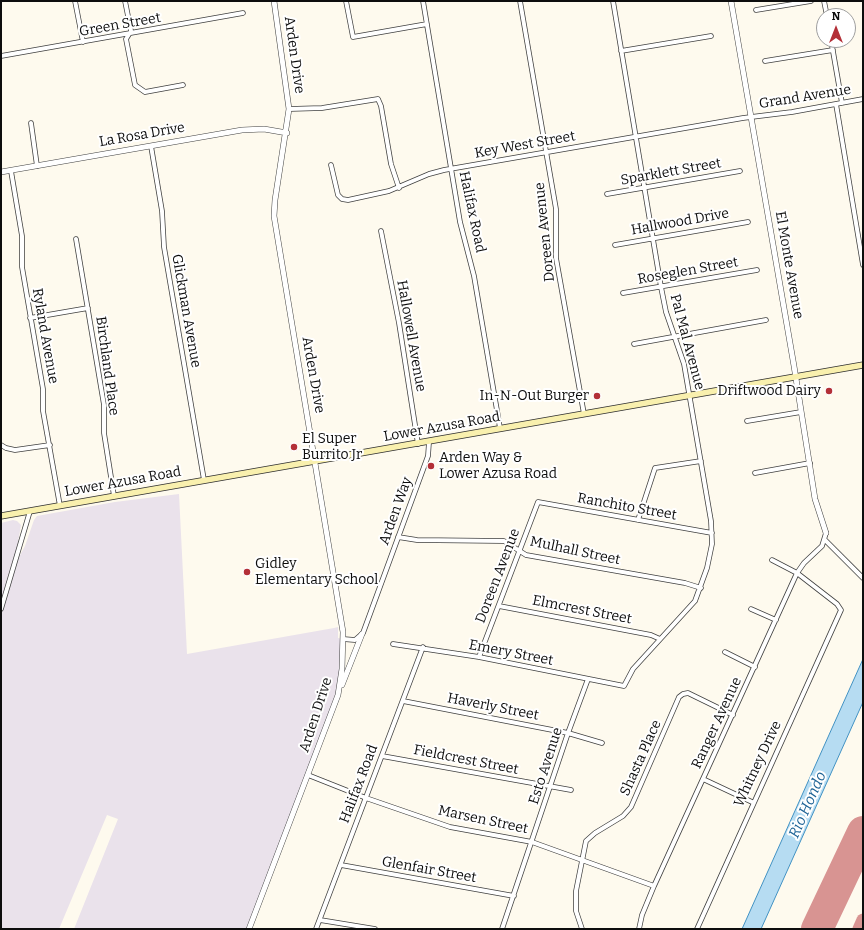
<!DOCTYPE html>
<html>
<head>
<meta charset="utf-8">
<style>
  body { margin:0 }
  #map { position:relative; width:864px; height:930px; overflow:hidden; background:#fefaee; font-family:Bitter,serif }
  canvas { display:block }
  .frame { position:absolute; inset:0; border:2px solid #0d0d0d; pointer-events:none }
  .north { position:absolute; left:816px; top:8px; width:40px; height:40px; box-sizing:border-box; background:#fff; border:1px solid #9e9e9e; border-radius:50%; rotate:0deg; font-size:11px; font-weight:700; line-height:16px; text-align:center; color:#0d0d0d }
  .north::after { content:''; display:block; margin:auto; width:14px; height:18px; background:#b32f37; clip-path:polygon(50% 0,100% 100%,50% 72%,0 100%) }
</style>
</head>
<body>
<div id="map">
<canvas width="864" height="930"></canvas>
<div class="frame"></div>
<div class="north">N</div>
</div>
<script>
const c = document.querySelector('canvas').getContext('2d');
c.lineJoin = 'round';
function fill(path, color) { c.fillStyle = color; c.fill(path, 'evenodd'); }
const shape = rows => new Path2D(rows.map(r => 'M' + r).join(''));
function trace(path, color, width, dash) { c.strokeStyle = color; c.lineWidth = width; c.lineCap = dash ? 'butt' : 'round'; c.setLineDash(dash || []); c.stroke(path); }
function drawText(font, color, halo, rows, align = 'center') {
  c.font = font + ' Bitter,serif'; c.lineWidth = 4; c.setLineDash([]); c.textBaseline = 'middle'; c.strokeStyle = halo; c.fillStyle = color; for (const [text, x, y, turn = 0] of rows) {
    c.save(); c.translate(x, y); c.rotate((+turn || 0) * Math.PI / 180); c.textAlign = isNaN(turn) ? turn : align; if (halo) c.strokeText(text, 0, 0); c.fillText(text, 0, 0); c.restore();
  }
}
fill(shape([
  [179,494,187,654,334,628,338,627,338,638,343,639,338,695,249,929,74,929,118,819,107,815,59,929,1,929,1,523,13,520,17,521,21,525,14,566,25,546,34,520,37,516,115,502]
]), '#eae2eb');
const water = shape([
  [863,659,863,702,761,929,742,929,863,659]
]);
fill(water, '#b6dcf2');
trace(water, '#4292c3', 1);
trace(shape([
  [859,929,863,920]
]), '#d89492', 13);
trace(shape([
  [817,929,863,832]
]), '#d89492', 32);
const minor = shape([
  [75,1,83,42],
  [125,1,131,31,126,39,135,85,145,92,183,85],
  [346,1,353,37,427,24],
  [423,1,460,222,474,276,500,428],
  [520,1,556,209,556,258,584,414],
  [824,1,827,16],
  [756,10,811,1],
  [831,40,842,103],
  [621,51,711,36],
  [1,56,243,13],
  [765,61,833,50],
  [836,104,863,265],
  [289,109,322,108,378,99,381,106,391,164,399,188],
  [31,123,37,166],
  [151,146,162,211,164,247,204,480],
  [331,165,338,195,342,199,348,200,389,191,429,174,444,170,743,118,792,112,863,99],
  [11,171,22,236,22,267,43,389,43,411,60,506],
  [607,194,740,171],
  [381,231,399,323,418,444],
  [76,239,104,405,104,433,114,496],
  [615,245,748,222],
  [623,293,757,270],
  [30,318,88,308],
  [634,344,766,320],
  [747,421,801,412],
  [1,445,6,448,15,450,50,445],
  [755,473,810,463],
  [638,520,655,468,701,461],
  [398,537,417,540,504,541,526,555,685,583,701,588],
  [825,540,863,578],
  [499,606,651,635,660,639],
  [1,609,30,511],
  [751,609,776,620],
  [343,639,355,640,363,633,428,456,429,442],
  [393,644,479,657,624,686,633,669,695,601,707,568,712,544,711,521,684,364,666,312,661,287,613,1],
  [725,652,755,667],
  [479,657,538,502,712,533],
  [403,701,568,733,602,743],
  [382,756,571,790],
  [308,775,366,798,450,827,532,842,654,886],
  [703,779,752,802],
  [341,865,514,896],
  [320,920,375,929],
  [316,929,423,647],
  [502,929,568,733,588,679],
  [582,929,576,911,576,891,586,841,595,833,623,816,631,807,679,697,683,694,688,693,733,715],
  [639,929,642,915,654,886,797,573,804,563,822,546,826,533],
  [697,929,841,610,837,604,797,573,772,560]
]);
const tertiary = shape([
  [731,1,794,366,815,499,826,533],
  [1,172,242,130,264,129,287,133],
  [342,685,362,634],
  [249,929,338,695,342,669,343,632,274,216,275,200,289,109,274,1]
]);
const secondary = shape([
  [1,516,863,365]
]);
trace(minor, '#404040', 5.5);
trace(tertiary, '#404040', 6);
trace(secondary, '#2f2f2f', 7);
trace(minor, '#fff', 4);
trace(tertiary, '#fff', 5);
trace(secondary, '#f9f0ae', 5.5);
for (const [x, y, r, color] of [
  [829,391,4,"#b32f37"],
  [597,396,4,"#b32f37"],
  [294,447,4,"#b32f37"],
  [431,466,4,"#b32f37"],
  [247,572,4,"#b32f37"]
]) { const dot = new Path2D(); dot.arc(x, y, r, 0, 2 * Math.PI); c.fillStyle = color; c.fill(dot); trace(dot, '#fff', 1.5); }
drawText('14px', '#0d0d0d', '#fff', [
  ["Green Street",120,25,-10],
  ["Arden Drive",294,55,82],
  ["Grand Avenue",805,97,-9],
  ["La Rosa Drive",142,135,-10],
  ["Key West Street",525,145,-10],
  ["Sparklett Street",671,172,-10],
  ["Halifax Road",472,212,78],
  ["Hallwood Drive",680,222,-10],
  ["Doreen Avenue",545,232,-96],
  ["El Monte Avenue",789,265,80],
  ["Roseglen Street",688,271,-10],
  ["Glickman Avenue",186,311,80],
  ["Ryland Avenue",45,336,80],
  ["Hallowell Avenue",411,336,80],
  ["Pal Mal Avenue",687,342,75],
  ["Birchland Place",107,366,82],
  ["Arden Drive",313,375,80],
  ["Lower Azusa Road",442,427,-10],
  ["Lower Azusa Road",123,482,-10],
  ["Ranchito Street",627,507,10],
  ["Arden Way",396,511,-70],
  ["Mulhall Street",575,551,12],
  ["Doreen Avenue",498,576,-69],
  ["Elmcrest Street",582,610,11],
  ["Emery Street",511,653,11],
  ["Haverly Street",493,707,11],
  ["Arden Drive",316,715,-72],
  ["Ranger Avenue",717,723,-65],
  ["Shasta Place",641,758,-66],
  ["Fieldcrest Street",466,760,11],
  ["Whitney Drive",758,764,-65],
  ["Esto Avenue",546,766,-72],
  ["Halifax Road",359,784,-69],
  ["Marsen Street",483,820,12],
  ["Glenfair Street",429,870,10]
]);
drawText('14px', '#0d0d0d', '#fff', [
  ["Driftwood Dairy",821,391,"right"],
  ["In-N-Out Burger",589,396,"right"],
  ["El Super",302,439],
  ["Burrito Jr",302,455],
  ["Arden Way &",439,458],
  ["Lower Azusa Road",439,474],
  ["Gidley",255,564],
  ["Elementary School",255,580]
], 'left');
drawText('italic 15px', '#1f6496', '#fff', [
  ["Rio Hondo",808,805,-66]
]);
</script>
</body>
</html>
